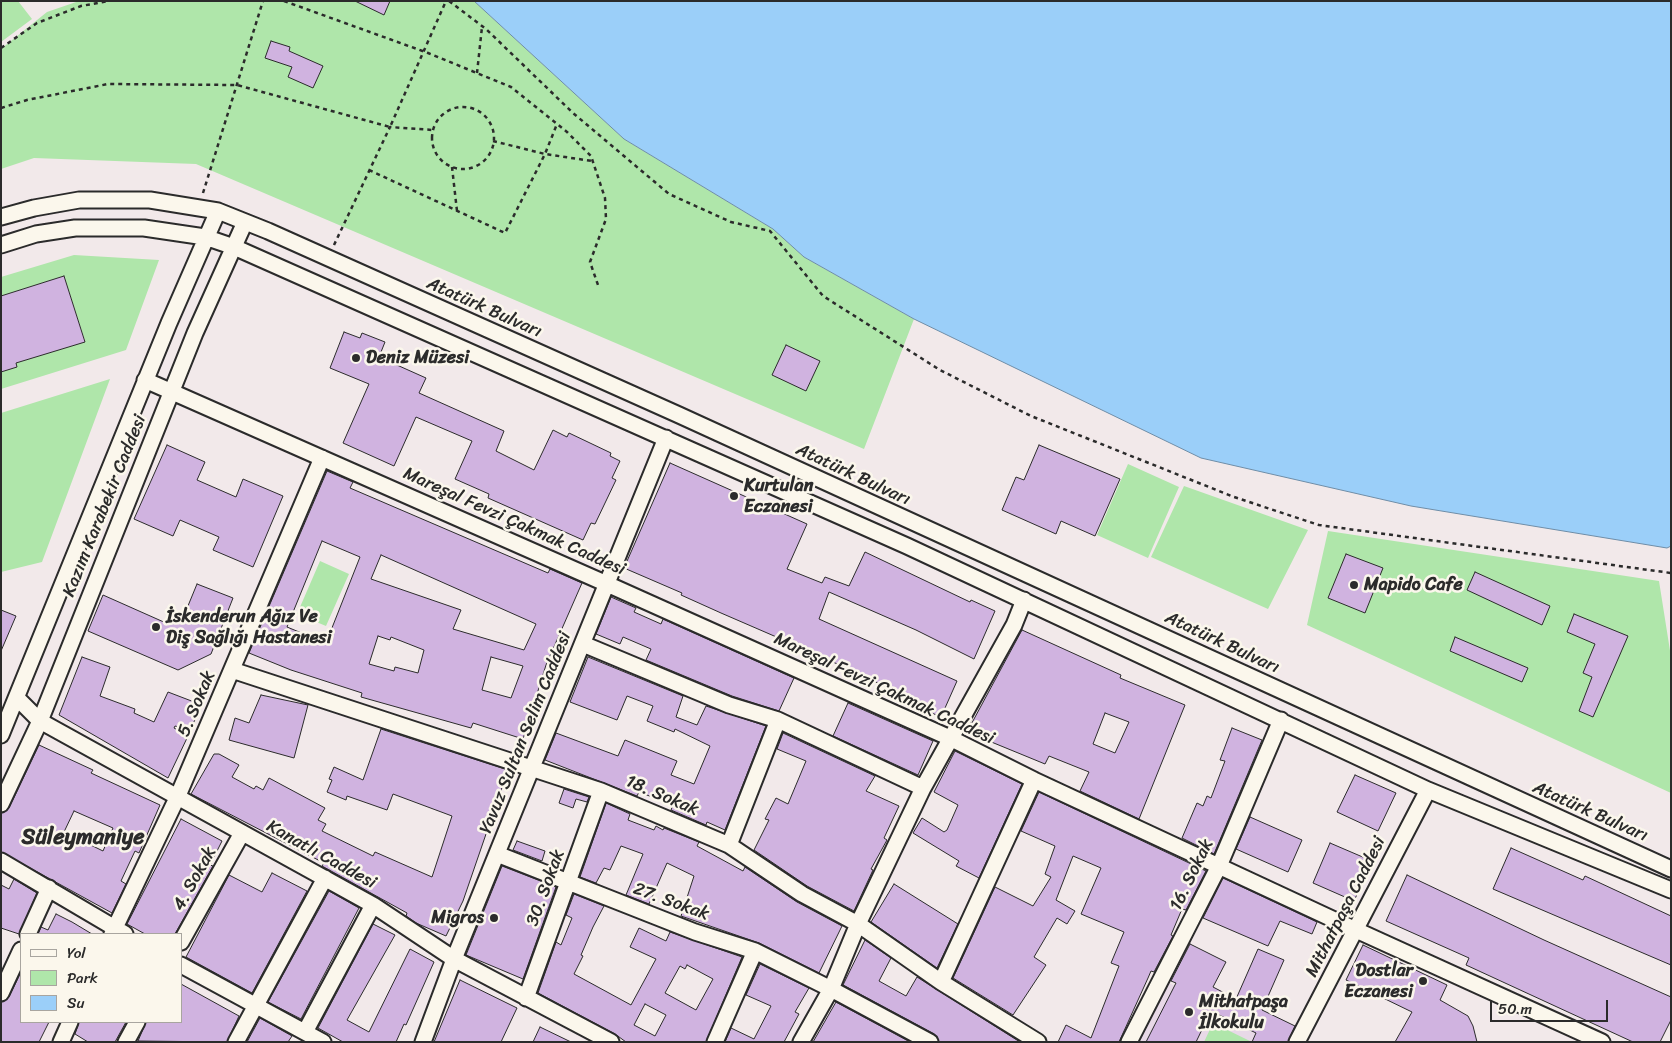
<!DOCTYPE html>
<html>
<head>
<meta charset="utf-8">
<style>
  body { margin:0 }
  #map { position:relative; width:1672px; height:1043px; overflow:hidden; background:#f2e9ea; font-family:Sriracha,sans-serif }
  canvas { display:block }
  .frame { position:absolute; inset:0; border:2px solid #2b2b2b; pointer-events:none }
  .legend { position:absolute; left:20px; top:933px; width:162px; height:90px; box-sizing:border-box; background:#fbf7ec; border:1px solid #a8a59f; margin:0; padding:6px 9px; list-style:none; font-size:15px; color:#2b2b2b }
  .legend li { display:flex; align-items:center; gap:10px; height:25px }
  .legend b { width:25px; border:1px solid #a8a59f }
  .scale { position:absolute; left:1490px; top:1000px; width:118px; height:22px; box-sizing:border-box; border:2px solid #2b2b2b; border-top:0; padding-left:6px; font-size:15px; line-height:18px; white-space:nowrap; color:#2b2b2b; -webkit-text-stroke:4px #fbf7ec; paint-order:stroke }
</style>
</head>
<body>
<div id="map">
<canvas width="1672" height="1043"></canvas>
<div class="frame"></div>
<ul class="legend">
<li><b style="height:6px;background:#fbf7ec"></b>Yol</li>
<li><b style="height:14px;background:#afe6aa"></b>Park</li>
<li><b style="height:14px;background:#9bcff9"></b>Su</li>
</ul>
<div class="scale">50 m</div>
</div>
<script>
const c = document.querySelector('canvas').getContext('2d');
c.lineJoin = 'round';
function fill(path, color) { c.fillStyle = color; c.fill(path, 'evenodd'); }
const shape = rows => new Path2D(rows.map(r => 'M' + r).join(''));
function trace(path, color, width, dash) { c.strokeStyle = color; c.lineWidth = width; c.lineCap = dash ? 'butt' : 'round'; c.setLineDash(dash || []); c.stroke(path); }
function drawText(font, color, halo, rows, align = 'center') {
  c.font = font + ' Sriracha,sans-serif'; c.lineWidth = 5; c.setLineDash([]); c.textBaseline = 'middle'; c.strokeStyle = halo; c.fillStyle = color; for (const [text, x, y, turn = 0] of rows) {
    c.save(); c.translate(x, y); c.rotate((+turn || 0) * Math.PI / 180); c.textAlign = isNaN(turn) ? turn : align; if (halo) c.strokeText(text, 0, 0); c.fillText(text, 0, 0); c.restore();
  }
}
fill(shape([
  [1167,982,1287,1042,1134,1042]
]), '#e8d9e7');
fill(shape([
  [1,1,18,1,32,19,1,42],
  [79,1,474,1,624,139,773,229,804,257,914,319,864,449,196,164,34,158,1,169,1,49,47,12],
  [74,255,159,260,126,350,1,389,1,372,17,367,16,363,85,341,64,276,1,296,1,277],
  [110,379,42,562,1,572,1,413],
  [1128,464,1179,487,1148,558,1097,535],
  [1184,486,1308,530,1268,609,1151,557],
  [1328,531,1659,581,1671,657,1671,793,1307,625],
  [320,561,349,574,326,626,297,614],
  [1213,1023,1252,1042,1204,1042]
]), '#afe6aa');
const water = shape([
  [474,1,1671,1,1671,546,1667,548,1411,506,1201,458,914,319,804,257,773,229,624,139,474,1]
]);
fill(water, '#9bcff9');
trace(water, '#6e8da7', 1);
const building = shape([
  [355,1,390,1,384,15,355,1],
  [271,41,290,47,289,51,323,66,313,88,288,77,292,67,265,58,271,41],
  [64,276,85,342,16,363,17,367,1,372,1,296,64,276],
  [344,332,360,338,362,333,385,342,379,357,426,378,419,393,504,431,496,451,534,470,553,430,567,437,569,433,611,453,610,456,620,461,612,478,616,480,595,524,591,523,583,540,488,498,489,494,455,479,472,441,416,417,394,466,343,443,369,384,330,368,344,332],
  [786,345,820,361,806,391,772,375,786,345],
  [167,445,205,462,197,480,236,497,243,479,283,496,253,567,213,550,219,537,180,520,173,536,134,519,167,445],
  [1039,445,1120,479,1095,536,1061,521,1056,534,1002,510,1016,477,1024,480,1039,445],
  [670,463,807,524,787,569,822,583,825,577,849,586,865,552,970,602,971,600,995,611,974,659,916,630,829,592,819,619,957,681,941,717,895,697,897,692,818,655,721,613,681,595,682,593,624,568,670,463],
  [327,471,353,482,350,488,548,573,550,569,582,583,546,665,523,739,473,723,471,728,361,697,362,693,291,670,249,653,327,471],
  [322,541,360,557,326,643,287,627,322,541],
  [381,555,536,624,524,650,453,629,461,610,371,579,381,555],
  [378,636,390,640,391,637,424,650,418,673,395,667,394,671,369,664,378,636],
  [491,657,523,666,511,698,482,690,491,657],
  [1346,554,1383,568,1365,613,1328,598,1346,554],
  [1475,572,1550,606,1542,625,1467,590,1475,572],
  [197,584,233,598,211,654,178,670,88,631,103,595,166,623,183,618,197,584],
  [611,597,636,608,634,612,661,624,663,619,794,678,779,711,732,696,646,660,651,649,623,637,620,644,596,634,611,597],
  [1,610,16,616,1,651,1,610],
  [1574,614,1628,636,1593,717,1579,711,1592,677,1583,673,1595,644,1567,632,1574,614],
  [1022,630,1121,675,1120,678,1185,705,1139,819,1080,791,1089,772,1049,756,1045,764,967,732,1022,630],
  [1105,713,1129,722,1115,753,1093,744,1105,713],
  [1455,637,1528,668,1522,682,1450,651,1455,637],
  [82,657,110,667,100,696,135,709,134,713,154,722,168,692,202,705,190,730,175,726,174,728,188,736,168,778,59,715,82,657],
  [588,657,683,696,676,717,697,725,706,706,766,726,725,830,707,822,706,825,671,810,673,805,639,792,637,796,545,760,556,733,618,756,625,740,677,761,671,775,694,784,710,746,675,729,674,732,647,721,653,706,627,696,617,720,570,702,588,657],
  [261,695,308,705,294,758,229,740,235,718,249,723,261,695],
  [848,703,933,741,918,775,833,736,848,703],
  [1232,728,1262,740,1214,854,1182,838,1197,803,1203,806,1207,796,1211,798,1225,761,1220,760,1232,728],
  [381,729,508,770,463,901,446,936,416,923,406,916,407,913,322,866,324,863,191,794,214,754,219,754,239,765,232,777,254,789,256,786,263,790,269,778,325,808,318,820,326,824,322,831,373,856,375,852,432,877,452,816,393,794,387,810,347,796,346,800,327,792,332,780,329,779,334,767,363,780,381,729],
  [783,733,875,776,866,791,899,806,884,838,887,840,871,869,873,870,854,911,807,886,754,850,769,820,765,819,776,798,788,804,806,761,777,749,783,733],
  [39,745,93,770,91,773,160,805,139,853,135,851,121,881,126,884,112,913,1,852,1,813,9,808,39,745],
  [74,811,113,828,103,851,64,832,74,811],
  [955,751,1022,784,979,878,956,866,959,861,913,833,922,818,944,832,947,830,958,805,934,792,955,751],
  [1355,775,1396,793,1378,831,1337,812,1355,775],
  [564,789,589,797,587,802,576,799,573,808,559,803,564,789],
  [1039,792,1206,871,1186,910,1182,909,1171,935,1173,936,1154,972,1151,971,1148,978,1119,1042,1058,1042,1066,1025,1091,1038,1119,966,1111,963,1124,932,1081,914,1101,868,1073,856,1056,900,1075,911,1067,924,1057,918,1034,957,1046,965,1013,1015,953,978,995,887,1033,906,1051,877,1045,874,1055,846,1021,831,1039,792],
  [606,803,630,814,628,820,654,830,656,826,663,830,664,828,699,842,697,846,743,871,745,867,797,902,842,926,819,973,759,943,681,916,694,876,667,863,649,904,626,895,643,854,621,846,610,870,604,868,596,883,580,877,606,803],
  [1250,817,1302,840,1288,872,1236,849,1250,817],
  [181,819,222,841,210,865,213,866,175,934,145,934,127,924,181,819],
  [517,841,545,851,542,861,513,850,517,841],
  [1330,843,1372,861,1354,901,1313,883,1330,843],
  [1511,848,1583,880,1585,876,1671,916,1671,965,1493,889,1511,848],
  [502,866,556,887,523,979,466,955,502,866],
  [272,873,307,891,252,993,186,957,229,875,262,892,272,873],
  [1407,875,1544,940,1671,997,1671,1020,1660,1042,1633,1042,1466,965,1469,958,1386,921,1407,875],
  [1223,878,1317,922,1312,934,1280,921,1268,946,1203,918,1223,878],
  [14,879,37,893,19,934,1,928,1,885,9,889,14,879],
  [894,884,958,924,937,968,871,922,894,884],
  [329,891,359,908,301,1019,268,1002,329,891],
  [574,894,604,906,593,927,581,955,583,956,574,974,631,1005,656,959,630,947,639,928,666,941,670,932,742,957,706,1042,626,1042,615,1034,538,993,556,942,561,945,572,918,566,915,574,894],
  [687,965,713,979,696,1010,665,993,680,966,685,969,687,965],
  [645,1004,666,1015,655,1036,634,1025,645,1004],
  [56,914,72,922,92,934,38,934,41,927,48,930,56,914],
  [373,924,395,935,347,1020,369,1032,410,949,434,962,406,1025,404,1024,396,1042,343,1042,318,1028,373,924],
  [865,940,891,958,879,981,906,996,917,977,1020,1042,939,1042,934,1034,843,985,865,940],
  [1190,944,1226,962,1213,987,1236,999,1258,949,1284,960,1262,1010,1295,1026,1288,1042,1252,1042,1256,1033,1211,1011,1196,1042,1146,1042,1176,983,1171,981,1190,944],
  [1363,945,1447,985,1440,1000,1468,1016,1473,1026,1477,1042,1395,1042,1412,1012,1346,980,1363,945],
  [760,964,809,988,795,1012,799,1014,784,1042,725,1042,731,1028,754,1039,771,1006,746,995,760,964],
  [21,972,21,1022,49,1022,39,1042,1,1042,1,1002,9,997,21,972],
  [460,980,517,1008,501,1042,434,1042,460,980],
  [181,984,239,1016,227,1042,138,1041,146,1022,181,1022,181,984],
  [836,1002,910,1042,813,1042,836,1002],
  [260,1018,292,1036,288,1042,247,1042,260,1018],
  [79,1022,126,1022,115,1042,88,1042,75,1034,79,1022],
  [540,1027,571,1042,533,1042,540,1027]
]);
fill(building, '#d0b3e0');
trace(building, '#2b2b2b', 1);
const minor = shape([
  [1,217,34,208,79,200,150,200,218,211,268,231,679,415,1671,869],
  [1,245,36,234,75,228,144,228,205,237,234,247,907,546,1428,790,1671,890],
  [145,380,607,584,950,738,1034,780,1356,930,1602,1042],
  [583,644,729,705,778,720,923,788],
  [232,670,601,791,729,845,802,894,858,924,941,982,1038,1042],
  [17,698,40,721,373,905,454,959,611,1042],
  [1,735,169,323,218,211],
  [1,804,40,721,195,333,245,222],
  [729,845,778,720],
  [497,854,695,932,755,951,831,989,930,1042],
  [1,861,125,934],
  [28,934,49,888],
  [112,934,177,798,322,458],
  [181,942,242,833],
  [181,965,323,1042],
  [941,982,1034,780],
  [1,993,21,950],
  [526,998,601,791],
  [305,1032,373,905],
  [61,1042,70,1022],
  [126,1042,137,1022],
  [236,1042,325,878],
  [423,1042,454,959,666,438],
  [715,1042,755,951],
  [801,1042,831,989,858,924,923,788,1014,625,1024,600],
  [1129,1042,1219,866,1281,720],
  [1297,1042,1428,790]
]);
trace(minor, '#2b2b2b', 19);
trace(shape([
  [284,1,428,53,511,87,567,132,591,156,605,198,606,219,590,262,598,285],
  [449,1,486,29,573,113,669,194,731,222,770,231,823,296,940,370,1031,416,1234,497,1319,525,1671,573],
  [1,48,37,23,81,6,109,1],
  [477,73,482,27],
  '432 138a31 31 0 1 1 62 0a31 31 0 1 1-62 0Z',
  [1,108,27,100,108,84,237,85,390,127,446,1],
  [493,141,545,154,592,161],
  [452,167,457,211],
  [369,170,505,233,545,154,557,124],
  [203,193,263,1],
  [334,245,390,127,433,130]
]), '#2b2b2b', 2.5, [4, 4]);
trace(minor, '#fbf7ec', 15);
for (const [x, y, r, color] of [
  [356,358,5,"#2b2b2b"],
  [734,496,5,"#2b2b2b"],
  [1354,585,5,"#2b2b2b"],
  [156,627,5,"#2b2b2b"],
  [494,918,5,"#2b2b2b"],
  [1423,981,5,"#2b2b2b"],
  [1189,1012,5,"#2b2b2b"]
]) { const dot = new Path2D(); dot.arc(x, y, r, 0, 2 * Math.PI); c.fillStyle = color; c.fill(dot); trace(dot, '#fbf7ec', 2); }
drawText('18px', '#2b2b2b', '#fbf7ec', [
  ["Atatürk Bulvarı",484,308,24],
  ["Atatürk Bulvarı",853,475,25],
  ["Kazım Karabekir Caddesi",105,506,-68],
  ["Mareşal Fevzi Çakmak Caddesi",514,522,24],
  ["Atatürk Bulvarı",1222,643,25],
  ["Mareşal Fevzi Çakmak Caddesi",884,689,25],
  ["5. Sokak",197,704,-67],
  ["Yavuz Sultan Selim Caddesi",526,733,-68],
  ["18. Sokak",662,796,23],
  ["Atatürk Bulvarı",1590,812,24],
  ["Kanatlı Caddesi",321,855,29],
  ["16. Sokak",1192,875,-64],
  ["4. Sokak",195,879,-61],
  ["30. Sokak",546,888,-70],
  ["27. Sokak",671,902,20],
  ["Mithatpaşa Caddesi",1346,907,-63]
]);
drawText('bold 18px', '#2b2b2b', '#fbf7ec', [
  ["Deniz Müzesi",366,358],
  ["Kurtulan",744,486],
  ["Eczanesi",744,507],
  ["Mapido Cafe",1364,585],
  ["İskenderun Ağız Ve",166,617],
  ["Diş Sağlığı Hastanesi",166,638],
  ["Migros",484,918,"right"],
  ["Dostlar",1413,971,"right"],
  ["Eczanesi",1413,992,"right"],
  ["Mithatpaşa",1199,1002],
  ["İlkokulu",1199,1023]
], 'left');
drawText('bold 22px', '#2b2b2b', '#fbf7ec', [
  ["Süleymaniye",83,838]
]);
</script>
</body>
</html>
